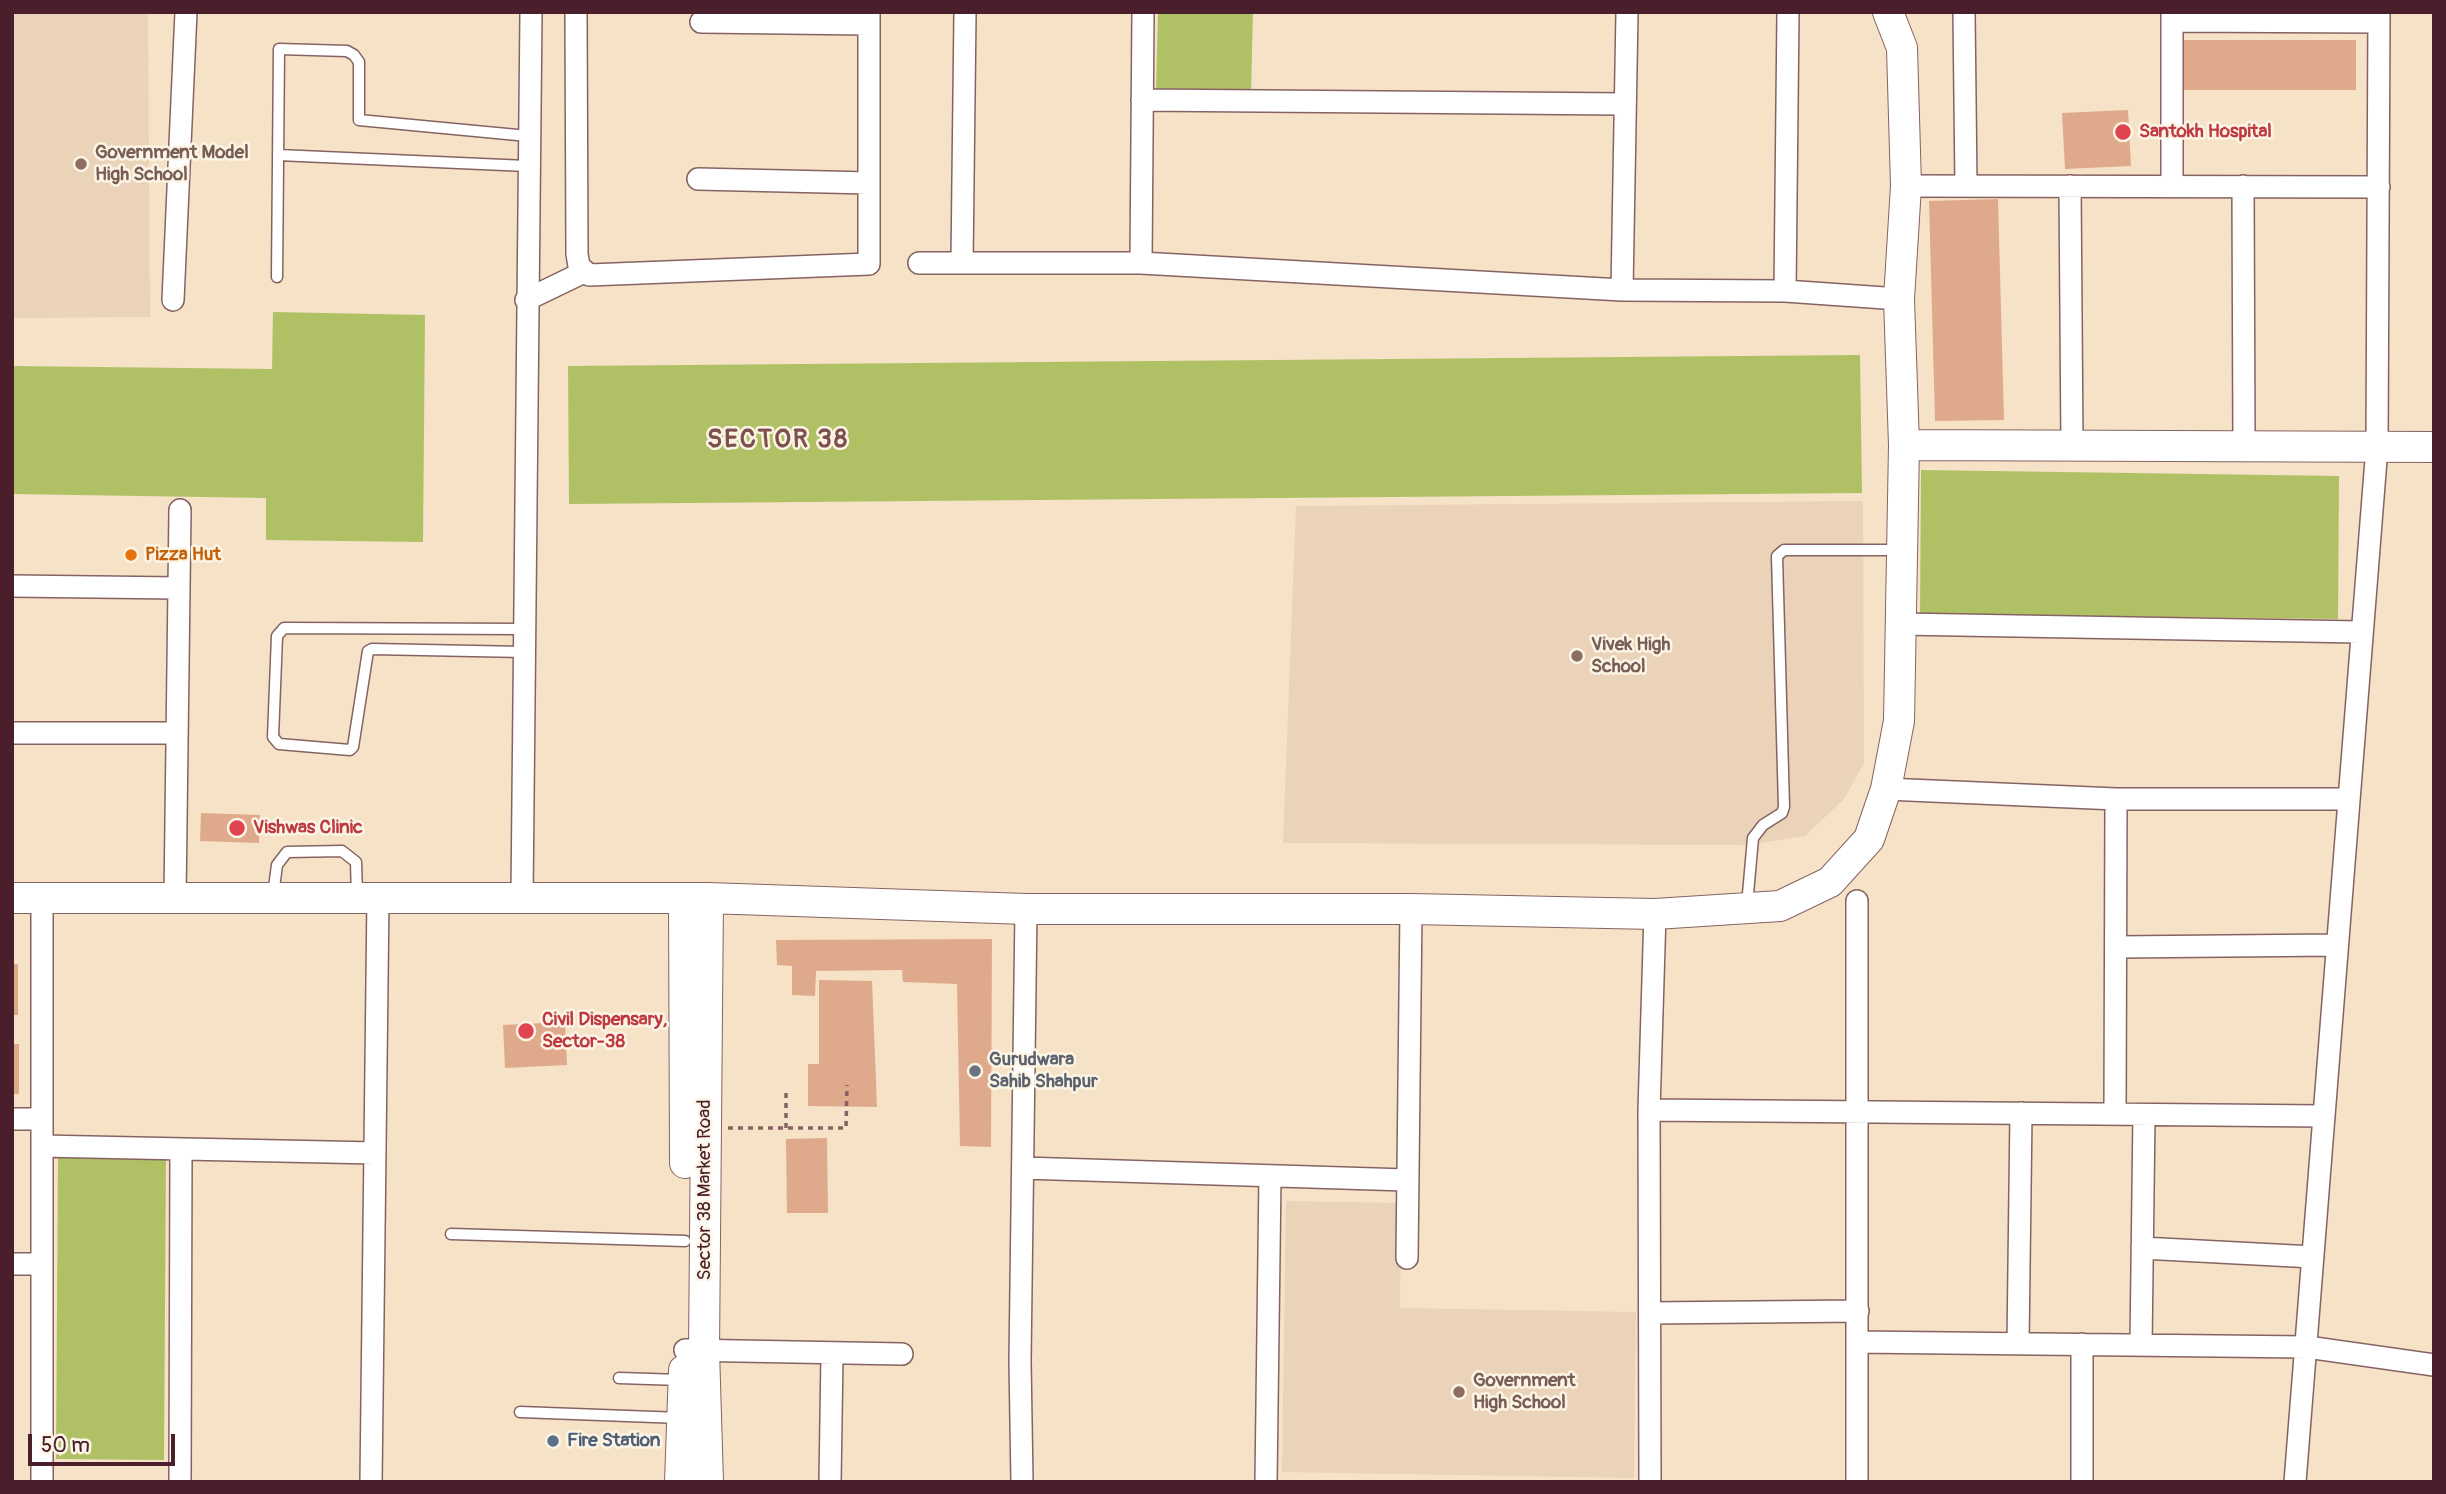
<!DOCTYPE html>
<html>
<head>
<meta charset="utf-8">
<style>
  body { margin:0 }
  #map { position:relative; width:2446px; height:1494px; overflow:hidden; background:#f6e2c7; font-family:Pangolin,sans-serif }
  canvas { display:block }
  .frame { position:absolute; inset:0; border:14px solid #4a1f2b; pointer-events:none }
  .scale { position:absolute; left:28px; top:1434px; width:147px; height:32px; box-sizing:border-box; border:4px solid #4a1f2b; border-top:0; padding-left:9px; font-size:21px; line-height:24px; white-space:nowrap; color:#4a1f2b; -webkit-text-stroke:5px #fcf5e5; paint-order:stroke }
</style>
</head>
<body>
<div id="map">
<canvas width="2446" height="1494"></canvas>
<div class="frame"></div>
<div class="scale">50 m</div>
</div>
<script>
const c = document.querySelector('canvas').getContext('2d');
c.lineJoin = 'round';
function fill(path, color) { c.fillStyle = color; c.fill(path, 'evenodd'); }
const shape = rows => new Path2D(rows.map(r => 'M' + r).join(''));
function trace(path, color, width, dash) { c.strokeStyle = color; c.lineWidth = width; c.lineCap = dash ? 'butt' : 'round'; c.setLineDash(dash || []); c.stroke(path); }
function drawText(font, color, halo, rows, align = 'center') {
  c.font = font + ' Pangolin,sans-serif'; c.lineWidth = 5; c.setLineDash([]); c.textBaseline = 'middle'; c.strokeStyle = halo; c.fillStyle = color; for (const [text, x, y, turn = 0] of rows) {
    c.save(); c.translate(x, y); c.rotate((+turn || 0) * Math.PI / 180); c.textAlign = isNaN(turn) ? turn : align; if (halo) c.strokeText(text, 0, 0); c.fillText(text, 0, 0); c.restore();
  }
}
fill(shape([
  [12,12,148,12,150,317,12,318],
  [1863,501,1864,763,1844,799,1805,836,1748,845,1283,843,1296,506],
  [1286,1201,1401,1203,1400,1308,1636,1312,1634,1478,1282,1472]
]), '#ead3b8');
fill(shape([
  [1158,12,1253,12,1251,92,1156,89],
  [273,312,425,315,423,542,266,540,266,498,12,494,12,366,272,369],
  [1860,355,1862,493,569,504,568,366],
  [1921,470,2339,476,2338,619,1920,614],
  [58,1155,166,1156,164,1460,56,1459]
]), '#b0c165');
fill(shape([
  [2182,40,2356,40,2356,90,2182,90],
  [2128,110,2131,166,2065,169,2062,113],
  [1998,199,2004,420,1935,421,1929,201],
  [201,813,260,815,259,843,200,841],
  [992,939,991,1147,960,1146,957,984,903,982,902,970,816,971,815,996,792,995,792,966,777,965,776,940],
  [12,964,18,964,18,1015,12,1015],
  [819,980,872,981,877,1107,808,1106,808,1064,819,1064],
  [565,1022,567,1065,505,1068,503,1025],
  [12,1044,19,1044,19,1094,12,1094],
  [827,1138,828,1213,787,1213,786,1139]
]), '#dfaa8c');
const lane = shape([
  [278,155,527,166],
  [277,277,279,49,347,51,354,55,359,62,359,120,528,136],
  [524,652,372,649,368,651,353,747,350,750,279,744,273,737,277,636,284,628,524,629],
  [273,895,277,865,287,852,342,851,356,862,357,897],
  [1747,905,1753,838,1763,825,1782,813,1784,807,1777,556,1784,550,1901,550],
  [451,1234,685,1241],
  [619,1378,681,1380],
  [520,1412,681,1418]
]);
const street = shape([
  [576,12,577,254,579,266,589,275,869,264,869,12],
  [1964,12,1966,186],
  [2172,12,2172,186],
  [2172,21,2379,22],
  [701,22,869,24],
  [1142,100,1624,104],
  [698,179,869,183],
  [1906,186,2379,187],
  [2070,186,2072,446],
  [2243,186,2244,446],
  [919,263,1141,263,1622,290,1785,291,1899,299],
  [962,263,965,12],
  [1141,263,1143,12],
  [1622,290,1627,12],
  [1785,291,1788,12],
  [173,300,186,12],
  [526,300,584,272],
  [12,586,178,588],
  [1901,624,2360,632],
  [12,733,176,733],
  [1886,789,2116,799,2349,799],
  [522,897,531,12],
  [42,898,42,1482],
  [175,898,180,510],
  [1857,901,1857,1482],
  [2116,947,2336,945],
  [1649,1110,2323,1116],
  [2115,1114,2116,799],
  [12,1119,42,1119],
  [42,1146,375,1153],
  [1023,1168,1406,1180],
  [2142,1248,2313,1257],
  [1407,1258,1411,909],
  [12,1264,42,1264],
  [1650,1313,1858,1311],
  [1857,1342,2307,1347,2434,1365],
  [2018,1344,2021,1113],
  [2082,1344,2082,1482],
  [2141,1345,2144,1115],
  [685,1350,902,1354],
  [180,1482,181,1149],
  [371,1482,378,897],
  [830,1482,832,1355],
  [1022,1482,1020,1361,1026,909],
  [1266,1482,1270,1176],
  [1650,1482,1649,1110,1655,914],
  [2295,1482,2377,447,2379,12]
]);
const secondary = shape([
  [1904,445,2434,447],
  [12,898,708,898,1026,909,1411,909,1655,914,1780,906,1830,882,1869,839,1886,789,1899,721,1904,445,1899,299,1906,186,1902,48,1888,12],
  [708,898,704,1350,708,1482],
  [684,899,685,1163],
  [680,1482,684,1370]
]);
trace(lane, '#866362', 13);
trace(street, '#866362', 24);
trace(secondary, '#866362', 32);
trace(shape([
  [728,1128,846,1128,847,1085],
  [786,1128,786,1092]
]), '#866362', 3.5, [5, 5]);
trace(lane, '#fff', 10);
trace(street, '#fff', 21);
trace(secondary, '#fff', 30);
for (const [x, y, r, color] of [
  [2123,132,9,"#e0444e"],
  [81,164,7,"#8d6e63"],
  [131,555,7,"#e8710a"],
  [1577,656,7,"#8d6e63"],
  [237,828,9,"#e0444e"],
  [526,1031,9,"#e0444e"],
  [975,1071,7,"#6b7280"],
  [1459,1392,7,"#8d6e63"],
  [553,1441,7,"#5c6f8a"]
]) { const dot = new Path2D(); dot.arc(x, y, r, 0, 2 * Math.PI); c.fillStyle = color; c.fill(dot); trace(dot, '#fcf5e5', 2.5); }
drawText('bold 19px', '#be3a42', '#fcf5e5', [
  ["Santokh Hospital",2139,132],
  ["Vishwas Clinic",253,828],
  ["Civil Dispensary,",542,1020],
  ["Sector-38",542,1042]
], 'left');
drawText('bold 19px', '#785e54', '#fcf5e5', [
  ["Government Model",95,153],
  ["High School",95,175],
  ["Vivek High",1591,645],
  ["School",1591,667],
  ["Government",1473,1381],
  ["High School",1473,1403]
], 'left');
drawText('bold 19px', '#c56008', '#fcf5e5', [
  ["Pizza Hut",145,555]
], 'left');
drawText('bold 19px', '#5b616d', '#fcf5e5', [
  ["Gurudwara",989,1060],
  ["Sahib Shahpur",989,1082]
], 'left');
drawText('19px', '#4a1f2b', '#fcf5e5', [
  ["Sector 38 Market Road",705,1190,-90]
]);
drawText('bold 19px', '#4e5e75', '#fcf5e5', [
  ["Fire Station",567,1441]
], 'left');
c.letterSpacing = '2px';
drawText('bold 26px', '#7e504d', '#fcf5e5', [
  ["SECTOR 38",778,440]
]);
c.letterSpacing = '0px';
</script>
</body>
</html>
